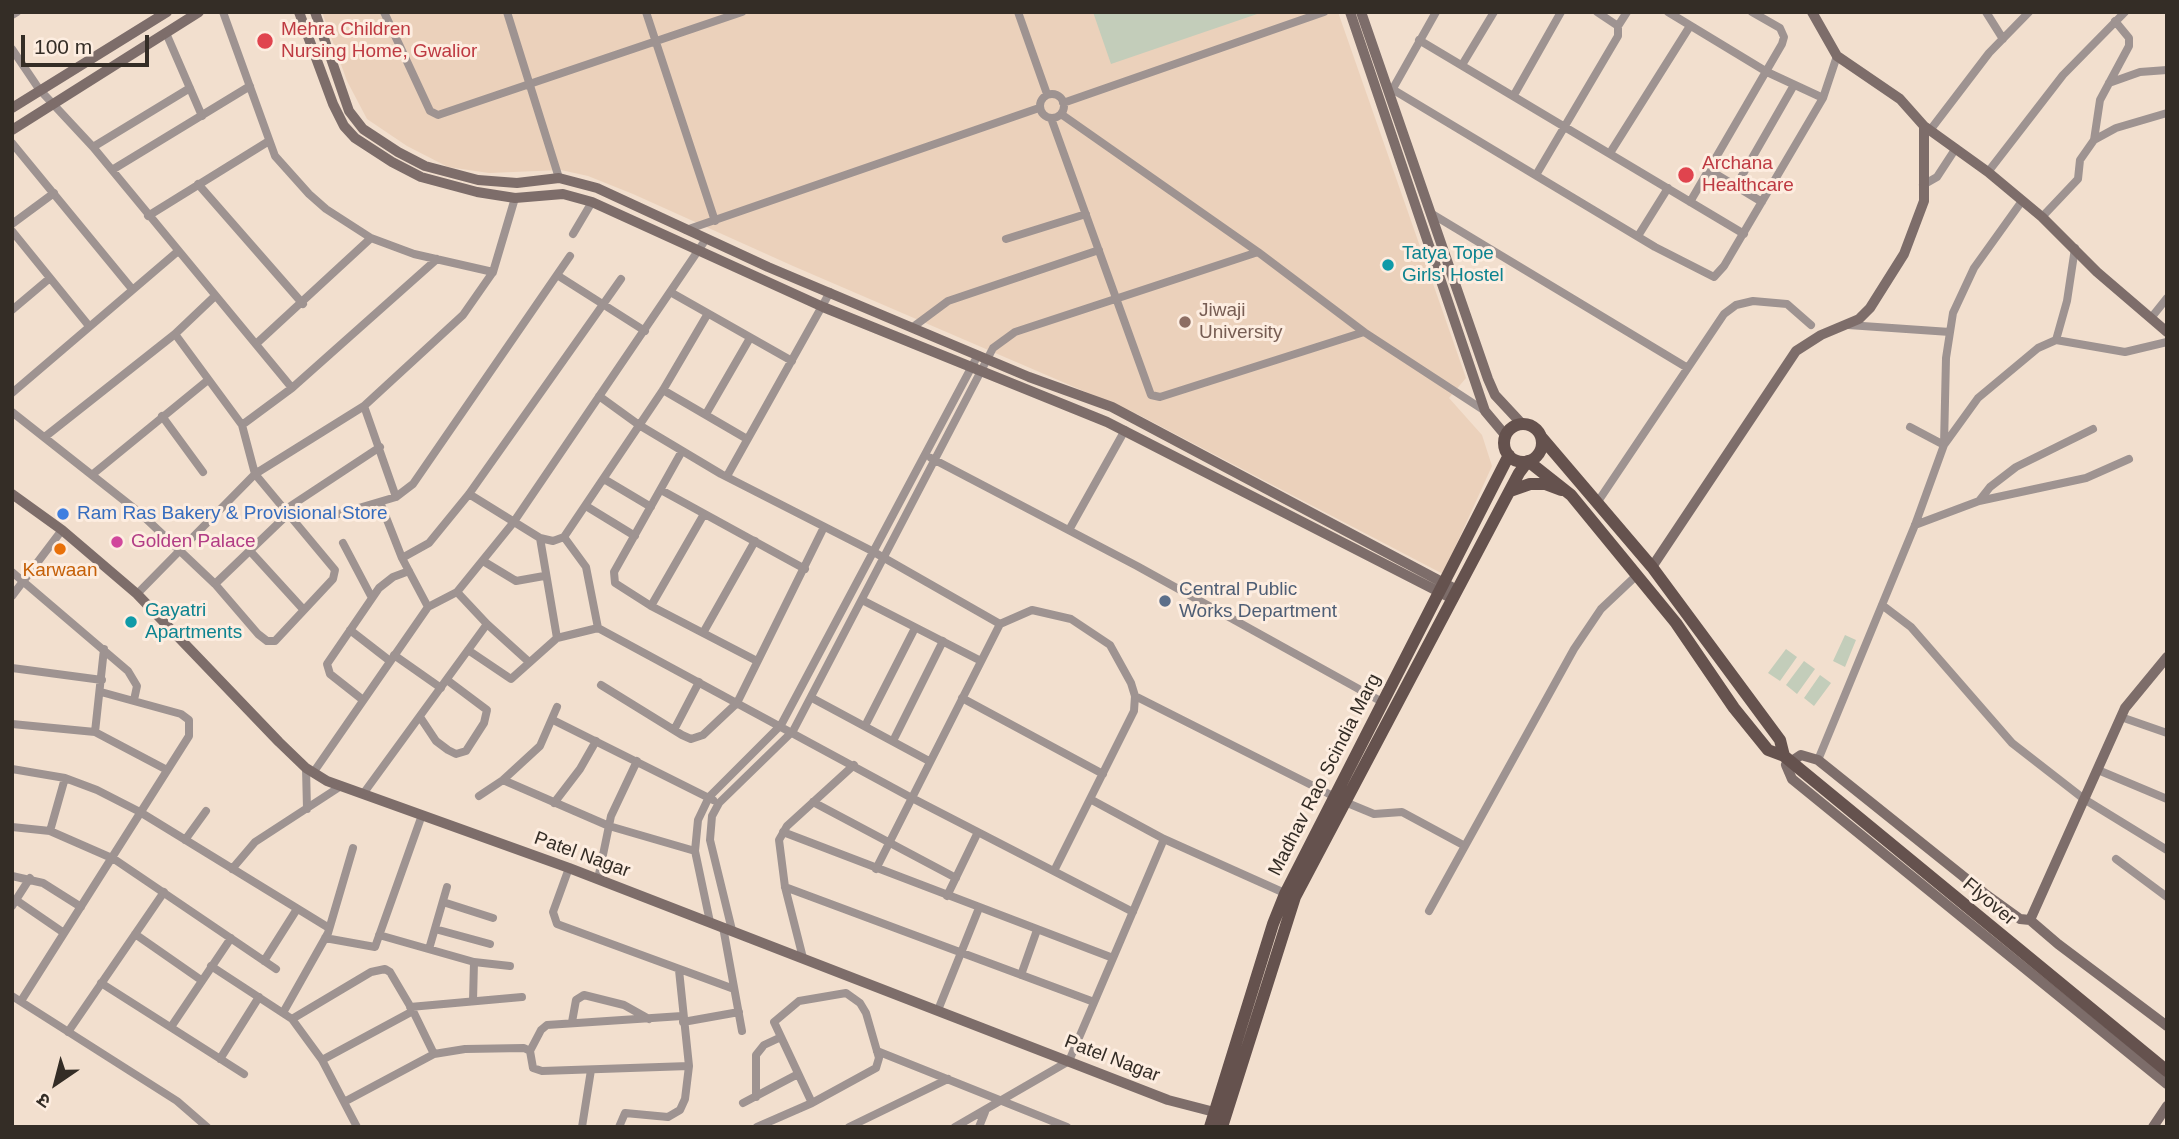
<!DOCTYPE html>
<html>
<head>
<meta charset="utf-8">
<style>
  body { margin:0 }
  #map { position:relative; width:2179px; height:1139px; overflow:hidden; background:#f2dfce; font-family:Helvetica,"Noto Sans Devanagari",sans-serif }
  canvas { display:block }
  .frame { position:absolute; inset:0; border:14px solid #342d26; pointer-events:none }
  .north { position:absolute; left:21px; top:1048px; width:70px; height:70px; -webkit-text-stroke:5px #fdede0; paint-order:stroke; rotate:215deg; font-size:19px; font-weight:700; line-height:28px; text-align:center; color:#342d26 }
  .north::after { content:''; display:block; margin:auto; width:24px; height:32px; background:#342d26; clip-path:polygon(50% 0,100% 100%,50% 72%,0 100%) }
  .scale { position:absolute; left:21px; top:35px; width:128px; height:32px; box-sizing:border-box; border:4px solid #342d26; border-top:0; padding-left:9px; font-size:21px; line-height:24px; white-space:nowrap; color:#342d26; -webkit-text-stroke:5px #fdede0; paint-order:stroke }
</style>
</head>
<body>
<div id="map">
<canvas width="2179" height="1139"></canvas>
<div class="frame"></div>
<div class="north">उ</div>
<div class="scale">100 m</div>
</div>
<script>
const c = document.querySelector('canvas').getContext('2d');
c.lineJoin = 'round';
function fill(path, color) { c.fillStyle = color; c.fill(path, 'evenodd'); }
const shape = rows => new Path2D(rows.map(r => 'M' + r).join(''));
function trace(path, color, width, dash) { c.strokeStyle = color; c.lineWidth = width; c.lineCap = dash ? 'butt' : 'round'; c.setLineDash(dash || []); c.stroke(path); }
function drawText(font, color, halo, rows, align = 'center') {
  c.font = font + ' Helvetica,sans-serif'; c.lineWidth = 6; c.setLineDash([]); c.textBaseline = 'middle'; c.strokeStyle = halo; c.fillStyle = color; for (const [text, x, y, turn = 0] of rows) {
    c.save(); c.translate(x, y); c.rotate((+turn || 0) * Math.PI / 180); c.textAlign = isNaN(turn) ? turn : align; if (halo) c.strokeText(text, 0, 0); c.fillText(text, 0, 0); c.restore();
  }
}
fill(shape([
  [322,12,1338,12,1466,378,1449,398,1482,435,1492,466,1443,574,1137,414,793,266,633,194,588,176,561,170,489,173,448,167,407,146,367,119,347,81]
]), '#ebd1bb');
fill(shape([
  [1093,12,1263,12,1111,64],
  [1845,635,1856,640,1845,667,1833,661],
  [1786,649,1797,657,1780,681,1768,673],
  [1804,661,1815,669,1797,694,1786,685],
  [1820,675,1831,683,1814,706,1804,698]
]), '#c3cdba');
trace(shape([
  [223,12,275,156,309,194,326,209,371,238,414,254,493,272],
  [384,12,430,111,438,115,742,12],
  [507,12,559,178],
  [646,12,715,221],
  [1018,12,1047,94],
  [1668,12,1767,72,1823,98],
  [1986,12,2003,39],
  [12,15,17,12],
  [1618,26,1627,12],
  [166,33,202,116],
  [1419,40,1744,234],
  [12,49,39,89,93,147,292,388],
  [1462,65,1494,12],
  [2109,83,2140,72,2167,70],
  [1392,89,1655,247,1714,277,1724,266,1823,98,1837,56],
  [1391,92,1436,12],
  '1040 106a12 12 0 1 1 24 0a12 12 0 1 1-24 0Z',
  [1514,95,1561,12],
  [1063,103,1324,12],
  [1061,114,1258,252,1364,332,1485,411],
  [1051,118,1151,395,1160,397,1364,332],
  [1931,129,1989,53,2029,12],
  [2094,140,2116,128,2167,113],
  [12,143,132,289],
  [93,147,190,88],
  [1610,153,1690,26],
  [112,170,250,86],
  [1709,170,1762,202],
  [1988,172,2063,75,2125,12],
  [1536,175,1618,36,1618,26,1597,12],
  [198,184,303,304],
  [1923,185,1937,177,1956,148],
  [1736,186,1794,85],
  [1690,202,1782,44,1784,37,1780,28,1752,12],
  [1432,214,1686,367],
  [148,216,269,141],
  [2042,217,2078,179,2080,160,2094,140,2100,100,2129,46,2129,38,2115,21],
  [12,224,54,193],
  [686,230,1039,108],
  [12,231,89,326],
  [573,234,592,202],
  [1638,236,1668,188],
  [1006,239,1086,214],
  [2075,248,2067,301,2056,340,2125,352,2167,342],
  [557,275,645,331],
  [672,293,792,361],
  [12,310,50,278],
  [2151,318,2167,298],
  [1848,325,1950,332],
  [913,327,948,301,1099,250],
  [256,344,371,238],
  [663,390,747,439],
  [12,393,177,252],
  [599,396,639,425,721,474,872,551,1000,624],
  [364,406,396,497],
  [12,412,140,513,215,584,258,634,267,641,275,641,333,579,335,570,255,474,242,425,175,334,215,296],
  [706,414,750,338],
  [162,416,203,472],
  [242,425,292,388,437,259],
  [1910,427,1944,445,1946,358,1953,313,1974,268,2022,201],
  [46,436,175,334],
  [682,451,614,572,615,583,651,606,757,661],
  [931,458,1137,566,1384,703],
  [93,474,208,380],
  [727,476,830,292],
  [604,479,651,507],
  [661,490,805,569],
  [469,494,540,538,553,541,564,537,663,390,707,315],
  [1979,501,1990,487,2016,467,2093,429],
  [380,502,402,558,428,607],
  [1597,503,1724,314,1736,305,1753,301,1787,304,1811,325],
  [586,506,635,536],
  [283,511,380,447],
  [335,515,396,497,413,484,570,256],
  [1915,525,1979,501,2086,478,2129,459],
  [1069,530,1125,430],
  [564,537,586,567,598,628],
  [540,538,557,638],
  [343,543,372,598],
  [250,551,302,608],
  [402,558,429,543,469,494,621,279],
  [483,561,516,581,544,576],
  [12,572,128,671,137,686,134,700],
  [215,584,287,515],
  [457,592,487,624,529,662],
  [137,594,255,474,364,406,463,315,493,272,515,198],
  [12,596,62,530],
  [862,600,981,661],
  [1882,605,1911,627,2012,743,2084,799,2167,850],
  [651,606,704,514],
  [350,630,390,661],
  [703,633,755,541],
  [468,650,511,679,557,638,598,628,910,797,1133,912],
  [394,655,441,688],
  [12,668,102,680],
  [601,685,682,735,691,739,703,735,737,703,824,527],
  [1135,696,1345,802,1374,814,1402,812,1465,846],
  [812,698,929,761],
  [962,698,1103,774],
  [363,700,330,674,327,664,379,588,393,577,409,571],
  [420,717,436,741,448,750,456,754,466,751,484,723,487,710,447,680],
  [2121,717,2167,733],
  [553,720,713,800],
  [12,724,95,732,167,770],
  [865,726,915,628],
  [674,730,699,682],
  [95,732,104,649],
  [893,741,943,641],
  [1818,760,1915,525,1944,445,1978,398,2038,348,2056,340],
  [306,768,307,809],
  [12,769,65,778,97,790,140,812,329,928],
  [2098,770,2167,799],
  [313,773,428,607,457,592,513,523,706,239],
  [503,780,609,826,695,851],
  [363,794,487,624],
  [479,796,503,780,540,746,557,707],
  [1090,799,1164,839,1289,895],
  [813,802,956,878],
  [554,803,580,769,596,741],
  [12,827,50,831,114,859,276,969],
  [50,831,65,778],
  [783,832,1113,958],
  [185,840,206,811],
  [2116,859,2167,897],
  [569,868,553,912,557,924,734,989],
  [232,869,255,842,341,786],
  [876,869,1000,624,1032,610,1071,619,1110,645,1131,683,1135,696,1134,711,1054,871],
  [12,876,43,883,81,907],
  [598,879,611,816,637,761],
  [785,887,1094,1002],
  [947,896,978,832],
  [16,900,64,933],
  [443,902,493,918],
  [12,906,30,878],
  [1429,911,1574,649,1601,609,1637,575],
  [710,922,695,851,698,820,709,797,781,725,978,355],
  [723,927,742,1031],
  [435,929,490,944],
  [732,930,710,840,712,816,719,803,793,731,993,348,1015,332,1258,252],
  [135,934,201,980],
  [379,935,474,962,510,966],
  [325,938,375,947,422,815],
  [429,949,447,887],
  [803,958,785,887,779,840,787,826,854,765],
  [264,961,297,909],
  [211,966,292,1019,322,1060,357,1127],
  [1021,975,1037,930],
  [101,983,244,1074],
  [12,996,177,1101,207,1127],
  [21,1001,189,736,189,720,181,714,101,692],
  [473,1001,474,962],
  [410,1007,522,997],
  [938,1010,979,908],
  [284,1011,328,933,353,848],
  [292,1019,371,972,385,969,390,972,413,1011,434,1054],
  [572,1022,576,1000,584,995,624,1005,649,1019],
  [683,1022,739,1012],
  [171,1027,231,938],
  [68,1032,164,892],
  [530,1051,541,1030,547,1025,682,1016],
  [877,1051,1067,1127],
  [220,1059,259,997],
  [322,1060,413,1011],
  [756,1097,756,1055,764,1045,779,1038],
  [344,1102,434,1054,465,1049,524,1048,530,1051,533,1068,542,1071,689,1066],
  [743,1103,798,1074],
  [582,1127,591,1070],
  [619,1127,625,1113,668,1117,680,1110,685,1099,689,1066,679,970],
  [757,1127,812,1103,876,1068,879,1058,866,1013,860,1003,846,993,799,1001,774,1022,812,1103],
  [849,1127,948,1079],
  [955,1127,1069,1061,1164,839],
  [979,1127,985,1112]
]), '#9e9391', 8);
trace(shape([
  [299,12,333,104,344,126,355,138,392,162,421,177,477,192,515,198,563,194,592,202,823,307,1107,422,1453,599],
  [315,12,349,111,363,129,398,152,425,166,478,180,517,183,559,178,597,188,768,267,1029,377,1112,407,1457,590],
  [1350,12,1485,411,1506,436],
  [1361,12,1488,379,1495,395,1522,424],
  [12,108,167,12],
  [1924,126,1988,172,2042,217,2097,272,2167,332],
  [12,130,199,12],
  [12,494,62,530,137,594,279,742,306,768,327,781,569,868,1168,1100,1222,1114],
  [1652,567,1796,351,1821,335,1859,319,1870,308,1904,254,1924,201,1924,126,1900,99,1837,56,1812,12],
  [2167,657,2125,708,2030,920,2020,919,1984,893,1818,760,1801,755,1786,765,1792,779,2167,1084],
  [2030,920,2058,944,2167,1026],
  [2153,1127,2167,1106]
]), '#7d6d6a', 10);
trace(shape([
  '1504 443a19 19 0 1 1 38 0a19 19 0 1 1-38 0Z',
  [1542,438,1652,567,1780,740,1784,756],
  [1510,491,1530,484,1545,484,1561,490],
  [1210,1127,1273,924,1285,894,1509,455],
  [1222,1127,1295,897,1519,473,1528,461,1571,495,1676,623,1734,708,1768,750,1784,756,2167,1071]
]), '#65524e', 12);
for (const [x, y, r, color] of [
  [265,41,9,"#e0444e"],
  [1686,175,9,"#e0444e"],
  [1388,265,7,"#0f9aa8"],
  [1185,322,7,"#8d6e63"],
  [63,514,7,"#3f7fe0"],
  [117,542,7,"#d1479c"],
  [60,549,7,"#e8710a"],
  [1165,601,7,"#5c6f8a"],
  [131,622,7,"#0f9aa8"]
]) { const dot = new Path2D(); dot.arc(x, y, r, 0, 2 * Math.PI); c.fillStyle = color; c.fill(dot); trace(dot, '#fdede0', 2.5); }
drawText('19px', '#be3a42', '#fdede0', [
  ["Mehra Children",281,30],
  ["Nursing Home, Gwalior",281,52],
  ["Archana",1702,164],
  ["Healthcare",1702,186]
], 'left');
drawText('19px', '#0d838f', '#fdede0', [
  ["Tatya Tope",1402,254],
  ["Girls' Hostel",1402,276],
  ["Gayatri",145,611],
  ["Apartments",145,633]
], 'left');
drawText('19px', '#785e54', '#fdede0', [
  ["Jiwaji",1199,311],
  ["University",1199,333]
], 'left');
drawText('19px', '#366cbe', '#fdede0', [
  ["Ram Ras Bakery & Provisional Store",77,514]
], 'left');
drawText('19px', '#b23c85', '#fdede0', [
  ["Golden Palace",131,542]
], 'left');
drawText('19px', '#c56008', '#fdede0', [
  ["Karwaan",60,571]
]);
drawText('19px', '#4e5e75', '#fdede0', [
  ["Central Public",1179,590],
  ["Works Department",1179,612]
], 'left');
drawText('19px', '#342d26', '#fdede0', [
  ["Madhav Rao Scindia Marg",1325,775,-63],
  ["Patel Nagar",582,855,20],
  ["Flyover",1989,902,40],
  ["Patel Nagar",1112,1059,21]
]);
</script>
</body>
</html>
